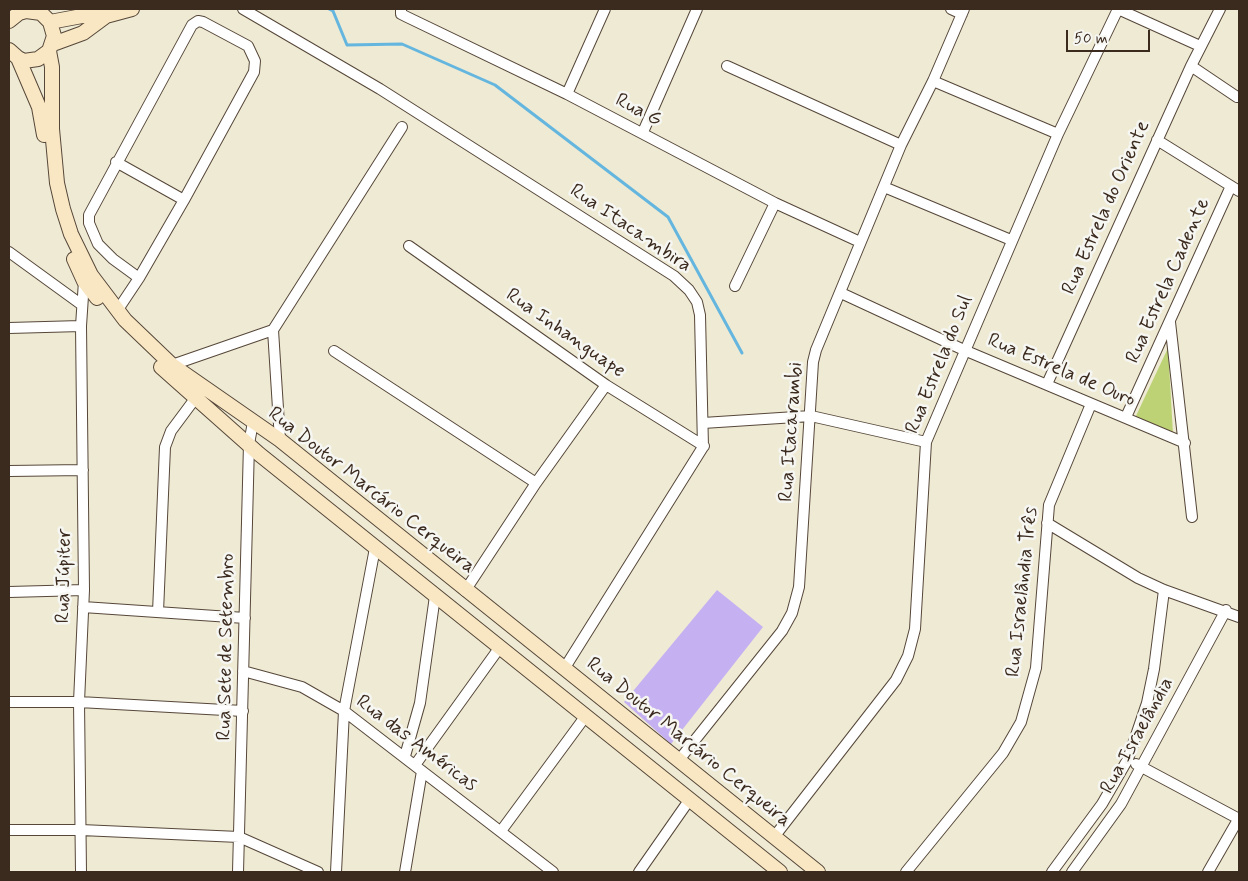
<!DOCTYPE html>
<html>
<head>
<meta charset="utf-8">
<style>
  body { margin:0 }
  #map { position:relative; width:1248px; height:881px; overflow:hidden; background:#eeead4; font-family:Mynerve,sans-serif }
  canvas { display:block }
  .frame { position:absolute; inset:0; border:10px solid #3b2a1e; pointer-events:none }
  .scale { position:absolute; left:1066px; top:30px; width:84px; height:22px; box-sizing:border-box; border:2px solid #3b2a1e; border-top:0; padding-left:6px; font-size:15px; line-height:18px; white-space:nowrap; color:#3b2a1e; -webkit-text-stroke:4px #f6f6f2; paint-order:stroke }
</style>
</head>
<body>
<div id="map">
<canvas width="1248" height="881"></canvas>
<div class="frame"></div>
<div class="scale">50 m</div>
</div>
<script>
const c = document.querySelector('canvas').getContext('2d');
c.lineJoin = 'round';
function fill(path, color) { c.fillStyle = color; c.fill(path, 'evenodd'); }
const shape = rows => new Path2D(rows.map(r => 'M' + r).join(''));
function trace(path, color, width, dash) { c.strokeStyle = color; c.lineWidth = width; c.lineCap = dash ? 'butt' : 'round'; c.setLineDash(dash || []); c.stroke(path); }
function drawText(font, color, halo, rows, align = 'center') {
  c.font = font + ' Mynerve,sans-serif'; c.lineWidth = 5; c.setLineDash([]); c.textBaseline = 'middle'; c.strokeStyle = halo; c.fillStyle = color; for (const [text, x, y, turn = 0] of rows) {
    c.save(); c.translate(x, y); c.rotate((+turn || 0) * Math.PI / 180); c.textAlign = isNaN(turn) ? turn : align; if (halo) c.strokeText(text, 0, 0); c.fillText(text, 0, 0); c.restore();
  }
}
fill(shape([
  [1168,348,1173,434,1135,418]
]), '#bdd275');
trace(shape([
  [329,9,333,11,347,45,402,44,495,85,668,217,742,353]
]), '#64b6df', 3);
fill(shape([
  [717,590,763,627,671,744,624,702]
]), '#c5b0f2');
const street = shape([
  [243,9,380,89,674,276,689,290,697,302,700,315,703,447,564,669],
  [401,9,401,14,407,17,567,94,775,203,860,242],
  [951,9,962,14],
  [1118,9,1200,46],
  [727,66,901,145],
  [1191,66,1237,97],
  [933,81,1058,134],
  [567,94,605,9],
  [643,132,697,9],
  [1157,140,1239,191],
  [116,162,184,200],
  [884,187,1011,240],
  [409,246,606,385,704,446],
  [9,252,82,305],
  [735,286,775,203],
  [841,293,964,350,1185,443],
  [117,311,139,278,184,200,254,72,255,61,248,46,203,22,198,21,192,25,89,215,89,223,98,244,113,259,139,278],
  [1170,322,1192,517],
  [9,328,81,326],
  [273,330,402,127],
  [334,351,536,483],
  [172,365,273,330,280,440],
  [1047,384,1191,66,1220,9],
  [1126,417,1231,186],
  [703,423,811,416,926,442],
  [9,471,83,470],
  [1047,523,1138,578,1164,590,1239,617],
  [465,591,536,483,606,385],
  [9,592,84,590],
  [83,607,245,618],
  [158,612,165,447,171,431,197,396],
  [243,671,302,687,344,711,553,872],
  [9,702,79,702,243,711],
  [405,756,420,703,435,596],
  [679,760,782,631,792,613,799,587,813,362,816,350,901,145,933,81,964,9],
  [1136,764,1239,819],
  [415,765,500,647],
  [9,830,81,830,239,837,318,872],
  [501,831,585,717],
  [774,837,896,680,908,656,915,629,926,442,1058,134,1118,9],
  [81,872,79,702,84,590,81,326,84,281],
  [238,872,249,444,253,422],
  [336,872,344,711,375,548],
  [405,872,422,771],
  [639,872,690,799],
  [906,872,1003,753,1021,722,1036,668,1049,505,1091,404],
  [1052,872,1102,804,1128,759,1147,703,1154,669,1164,590],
  [1072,872,1121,804,1226,610],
  [1208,872,1239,818]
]);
const secondary = shape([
  [9,21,19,13,26,11,41,13,50,22,54,36,49,51,38,59,24,61,18,58,9,50],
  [50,22,82,16,106,16,132,9],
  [53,44,83,33,106,16],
  [49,51,52,67,52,129,57,183,63,209,71,234,91,275,125,320,172,365,280,440,818,872],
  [18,58,39,107,44,135],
  [74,259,84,281,97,298],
  [161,367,259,454,780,872]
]);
trace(street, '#564739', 12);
trace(secondary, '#564739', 16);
trace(street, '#fff', 10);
trace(secondary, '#f9e7c3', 14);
drawText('20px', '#3b2a1e', '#f6f6f2', [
  ["Rua G",638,111,27],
  ["Rua Estrela do Oriente",1107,208,-66],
  ["Rua Itacambira",630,229,34],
  ["Rua Estrela Cadente",1169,281,-66],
  ["Rua Inhanguape",565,334,35],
  ["Rua Estrela do Sul",940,365,-68],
  ["Rua Estrela de Ouro",1061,371,23],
  ["Rua Itacarambi",792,432,-86],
  ["Rua Doutor Marcário Cerqueira",371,491,38],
  ["Rua Júpiter",65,576,-89],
  ["Rua Israelândia Três",1023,592,-84],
  ["Rua Sete de Setembro",227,647,-89],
  ["Rua Israelândia",1138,736,-61],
  ["Rua Doutor Marcário Cerqueira",688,743,39],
  ["Rua das Américas",416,744,37]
]);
</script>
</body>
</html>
